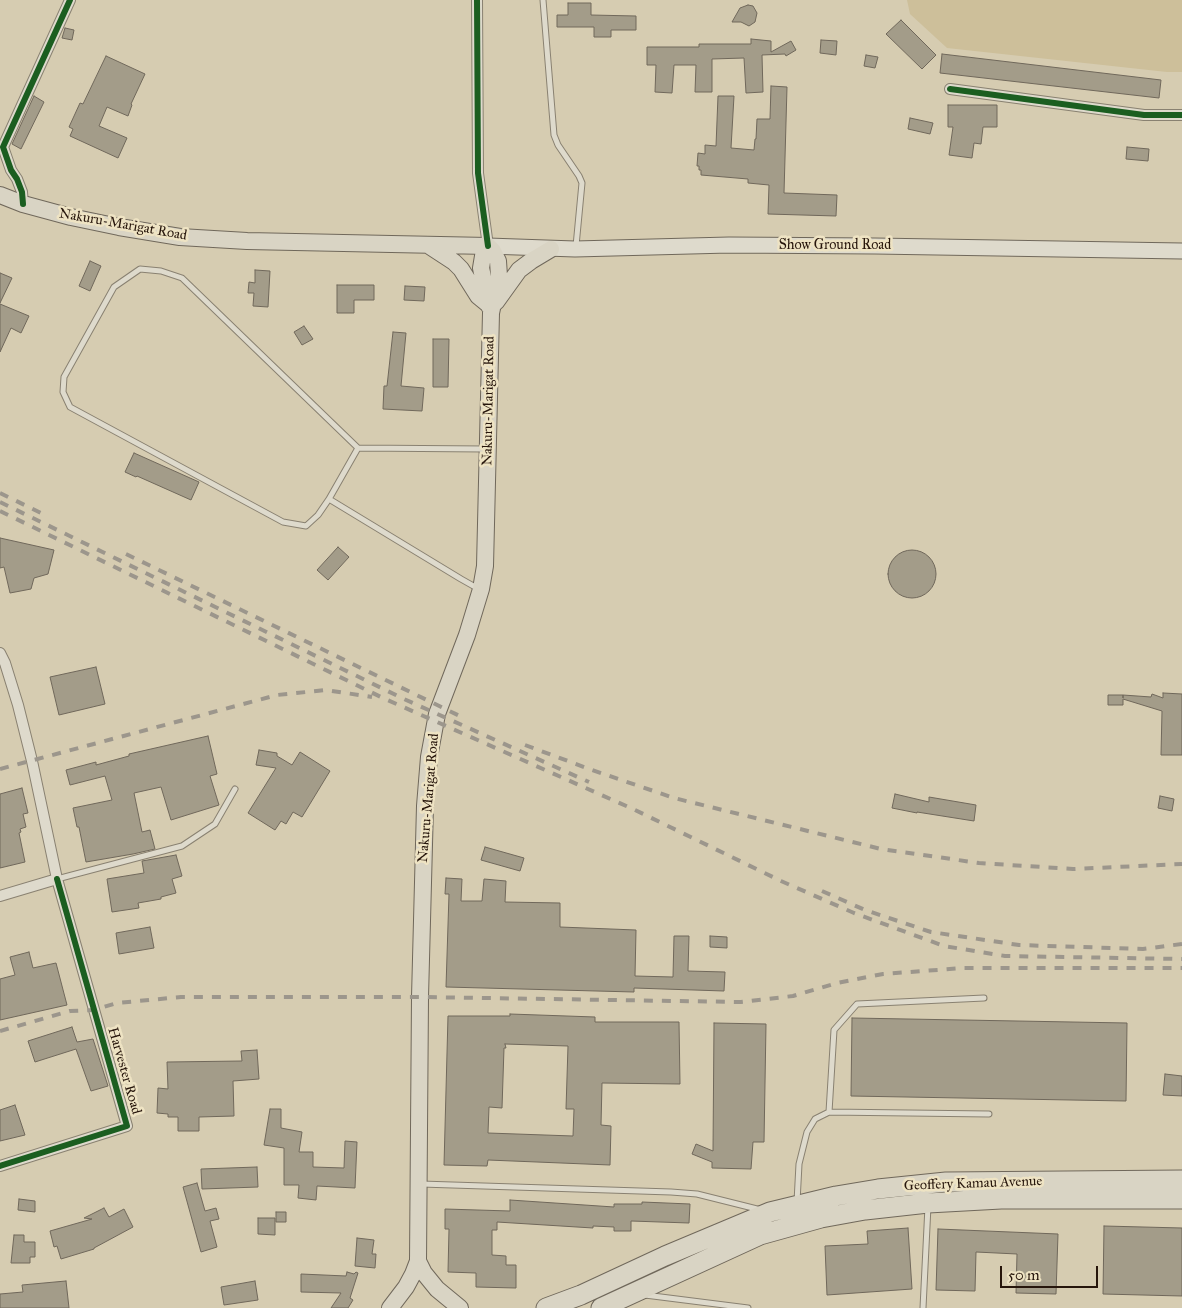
<!DOCTYPE html>
<html>
<head>
<meta charset="utf-8">
<style>
  body { margin:0 }
  #map { position:relative; width:1182px; height:1308px; overflow:hidden; background:#d6ccb1; font-family:"IM FELL Great Primer",serif }
  canvas { display:block }
  .scale { position:absolute; left:1000px; top:1266px; width:98px; height:22px; box-sizing:border-box; border:2px solid #26150b; border-top:0; padding-left:6px; font-size:15px; line-height:18px; white-space:nowrap; color:#26150b; -webkit-text-stroke:4px #eee3c3; paint-order:stroke }
</style>
</head>
<body>
<div id="map">
<canvas width="1182" height="1308"></canvas>
<div class="scale">50 m</div>
</div>
<script>
const c = document.querySelector('canvas').getContext('2d');
c.lineJoin = 'round';
function fill(path, color) { c.fillStyle = color; c.fill(path, 'evenodd'); }
const shape = rows => new Path2D(rows.map(r => 'M' + r).join(''));
function trace(path, color, width, dash) { c.strokeStyle = color; c.lineWidth = width; c.lineCap = dash ? 'butt' : 'round'; c.setLineDash(dash || []); c.stroke(path); }
function drawText(font, color, halo, rows, align = 'center') {
  c.font = font + ' "IM FELL Great Primer",serif'; c.lineWidth = 5; c.setLineDash([]); c.textBaseline = 'middle'; c.strokeStyle = halo; c.fillStyle = color; for (const [text, x, y, turn = 0] of rows) {
    c.save(); c.translate(x, y); c.rotate((+turn || 0) * Math.PI / 180); c.textAlign = isNaN(turn) ? turn : align; if (halo) c.strokeText(text, 0, 0); c.fillText(text, 0, 0); c.restore();
  }
}
fill(shape([
  [907,0,1182,0,1182,72,1167,72,947,48,910,14]
]), '#cdbf9a');
const building = shape([
  [568,3,591,3,591,15,636,16,636,30,611,30,611,37,594,37,594,27,557,27,557,15,568,15,568,3],
  [748,5,753,6,757,13,755,22,749,26,741,22,732,22,740,8,748,5],
  [901,20,936,55,922,69,886,34,901,20],
  [65,28,74,30,72,40,62,38,65,28],
  [751,39,771,41,771,52,791,41,796,50,786,56,785,54,762,55,763,92,746,93,744,58,712,59,712,92,695,92,696,65,674,65,672,93,655,92,656,65,647,65,647,47,699,47,699,44,751,44,751,39],
  [821,40,837,41,836,55,820,53,821,40],
  [942,54,1161,80,1159,98,940,73,942,54],
  [866,55,878,57,875,68,864,66,866,55],
  [106,56,145,74,131,104,132,105,128,116,107,107,99,126,127,138,118,158,70,136,73,129,69,127,80,103,83,104,106,56],
  [771,86,787,87,784,193,837,195,836,216,768,214,769,185,748,183,748,179,701,175,701,170,699,170,699,166,697,166,698,153,705,154,705,145,716,146,718,96,734,96,731,148,754,150,755,139,756,139,757,119,770,119,771,86],
  [34,96,44,102,21,149,12,144,34,96],
  [948,105,997,105,997,127,983,127,981,144,974,143,972,158,949,155,953,127,948,127,948,105],
  [910,118,933,123,930,134,908,129,910,118],
  [1127,147,1149,149,1148,161,1126,159,1127,147],
  [90,261,101,266,90,291,79,286,90,261],
  [255,270,270,271,268,307,253,306,254,293,248,293,249,282,255,283,255,270],
  [0,273,12,278,0,303,0,273],
  [337,285,374,285,374,300,354,300,354,313,337,313,337,285],
  [405,286,425,287,424,301,404,300,405,286],
  [0,304,29,316,21,333,11,328,0,352,0,304],
  [304,326,313,339,302,345,294,332,304,326],
  [393,332,406,333,401,386,424,388,422,411,383,409,384,386,387,386,393,332],
  [433,339,449,339,448,387,433,387,433,339],
  [134,453,199,482,191,500,137,476,136,477,125,472,134,453],
  [0,538,54,550,48,574,34,578,31,589,10,593,4,567,0,568,0,538],
  [338,547,349,557,328,580,317,570,338,547],
  '888 574a24 24 0 1 1 48 0a24 24 0 1 1-48 0Z',
  [96,667,105,704,59,715,50,677,96,667],
  [1163,693,1182,694,1182,755,1161,755,1162,711,1123,699,1123,705,1108,705,1108,695,1123,695,1123,698,1123,695,1151,697,1152,694,1163,698,1163,693],
  [208,736,217,774,210,776,219,805,171,820,161,787,134,793,142,832,150,830,155,849,133,854,86,862,79,827,77,827,73,808,112,800,105,776,70,785,66,770,96,762,96,765,129,756,129,754,208,736],
  [259,750,277,753,277,756,292,765,300,752,330,771,302,817,293,812,286,824,281,821,275,830,248,813,276,768,256,765,259,750],
  [22,788,28,813,23,814,26,827,20,829,21,832,19,833,25,862,0,868,0,794,22,788],
  [895,794,929,802,929,797,976,805,974,821,917,812,917,813,892,808,895,794],
  [1160,796,1174,799,1172,811,1158,808,1160,796],
  [485,847,524,858,520,871,481,860,485,847],
  [176,855,182,876,172,879,176,893,161,897,161,899,138,903,139,908,112,912,107,879,144,873,142,861,176,855],
  [446,878,462,879,461,901,482,901,484,879,506,881,505,902,560,903,560,927,636,930,635,976,673,977,674,936,689,936,688,971,725,972,724,991,634,988,634,992,446,987,449,894,445,894,446,878],
  [150,927,154,948,119,954,116,933,150,927],
  [710,936,727,937,727,948,710,947,710,936],
  [29,952,33,968,56,963,67,1005,0,1020,0,979,15,975,10,957,29,952],
  [510,1014,595,1017,595,1022,679,1022,680,1084,602,1083,601,1125,611,1126,610,1165,488,1160,487,1166,444,1165,448,1016,510,1016,510,1014],
  [505,1044,568,1046,566,1109,574,1109,573,1136,488,1133,489,1107,502,1108,504,1048,506,1048,505,1044],
  [852,1018,1127,1023,1126,1101,851,1096,852,1018],
  [714,1023,766,1024,764,1142,753,1142,751,1169,712,1168,712,1162,692,1154,696,1144,713,1151,714,1023],
  [72,1027,77,1042,93,1039,108,1086,91,1091,76,1049,35,1062,28,1041,72,1027],
  [257,1050,259,1079,233,1081,234,1116,199,1117,199,1131,178,1131,178,1117,168,1117,168,1114,157,1113,158,1088,168,1089,167,1062,242,1061,241,1051,257,1050],
  [1165,1074,1182,1076,1182,1096,1163,1095,1165,1074],
  [15,1105,25,1135,0,1141,0,1110,15,1105],
  [270,1109,281,1109,281,1128,302,1132,299,1152,313,1152,313,1167,344,1168,345,1141,357,1142,355,1188,317,1186,316,1200,298,1198,299,1185,284,1185,284,1148,264,1145,270,1109],
  [257,1167,258,1187,202,1189,201,1169,257,1167],
  [197,1183,205,1211,216,1208,219,1219,210,1221,217,1247,201,1252,183,1187,197,1183],
  [19,1199,35,1201,35,1212,18,1210,19,1199],
  [510,1200,614,1207,614,1204,642,1204,642,1202,690,1204,689,1223,631,1221,631,1231,614,1231,614,1227,593,1226,593,1228,497,1222,497,1230,492,1230,492,1255,506,1256,506,1265,516,1265,516,1288,476,1287,476,1273,448,1272,449,1229,445,1229,445,1209,510,1211,510,1200],
  [104,1208,109,1217,124,1209,133,1227,94,1248,94,1249,61,1259,57,1246,54,1247,50,1231,92,1219,84,1218,104,1208],
  [276,1212,286,1212,286,1222,276,1222,276,1212],
  [258,1218,275,1218,275,1235,258,1234,258,1218],
  [1104,1226,1182,1228,1182,1296,1103,1294,1104,1226],
  [908,1228,912,1289,827,1295,825,1246,868,1244,867,1231,908,1228],
  [938,1229,1058,1234,1056,1294,1016,1293,1017,1254,976,1252,975,1291,936,1290,938,1229],
  [14,1235,24,1235,24,1242,35,1242,35,1257,30,1257,30,1263,11,1263,14,1235],
  [357,1238,374,1240,372,1254,376,1254,375,1268,355,1266,357,1238],
  [347,1272,354,1274,356,1272,358,1273,350,1298,353,1300,348,1308,331,1308,341,1293,301,1292,301,1274,346,1276,347,1272],
  [66,1281,69,1308,0,1308,0,1294,23,1292,22,1285,66,1281],
  [255,1281,258,1300,224,1305,221,1287,255,1281]
]);
fill(building, '#a39c89');
trace(building, '#70685b', 1);
const lane = shape([
  [543,0,554,135,558,145,579,176,582,183,576,246],
  [329,499,358,448],
  [477,588,461,579,329,499,318,515,306,526,283,522,70,407,63,392,64,377,114,287,140,269,161,271,182,278,358,448,485,449],
  [57,879,182,846,215,824,235,789],
  [829,1112,834,1030,857,1004,984,998],
  [421,1184,671,1192,697,1194,761,1210],
  [797,1202,799,1164,807,1132,815,1119,829,1112,989,1114],
  [645,1295,748,1308],
  [923,1308,928,1206]
]);
const street = shape([
  [477,0,478,173,488,246],
  [950,89,1144,115,1182,115],
  [23,204,22,192,17,179,11,170,3,147,70,0],
  [0,653,5,663,18,705,32,761,57,879,0,896],
  [0,1166,127,1126,57,879]
]);
const secondary = shape([
  [488,246,575,249,729,245,875,246,1182,251]
]);
const primary = shape([
  [0,195,23,204,71,217,119,227,180,237,247,241,488,246,493,251,498,261,499,276,491,313,485,566,481,589,467,635,437,714,429,757,425,806,420,997,418,1261,413,1274,406,1287,390,1308],
  [428,245,454,262,461,269,478,296,489,305],
  [488,246,483,256,481,268,489,306],
  [496,302,519,270,531,261,551,249],
  [418,1261,424,1273,437,1289,460,1308]
]);
const highway = shape([
  [546,1308,581,1295,665,1256,770,1212,836,1196,878,1189,946,1182,1182,1180],
  [601,1308,760,1235,821,1218,865,1210,928,1203,1001,1199,1182,1199]
]);
trace(lane, '#898171', 7);
trace(street, '#898171', 12);
trace(secondary, '#70685b', 17);
trace(primary, '#70685b', 18);
trace(highway, '#70685b', 21);
trace(lane, '#dedacc', 5);
trace(street, '#dedacc', 10);
trace(secondary, '#dedacc', 15);
trace(primary, '#d9d4c4', 16);
trace(highway, '#d9d4c4', 19);
trace(shape([
  [0,493,43,514],
  [0,502,404,699,589,782],
  [0,511,383,698,633,809,781,881,854,913,944,946,1005,956,1182,959],
  [126,554,466,719],
  [525,745,592,770,674,798,881,849,979,863,1073,869,1182,864],
  [0,769,277,695,326,690,372,697],
  [822,891,865,910,931,932,1019,945,1143,949,1182,944],
  [0,1031,70,1011,93,1010,117,1003,181,997,420,997,741,1002,793,996,837,983,883,974,963,968,1182,968]
]), '#9c968c', 4, [9, 9]);
trace(shape([
  [477,0,478,173,488,246],
  [950,89,1144,115,1182,115],
  [23,204,22,192,17,179,11,170,3,147,70,0],
  [0,1166,127,1126,57,879]
]), '#1b5e20', 6);
drawText('14px', '#26150b', '#eee3c3', [
  ["Nakuru-Marigat Road",123,225,10],
  ["Show Ground Road",835,246],
  ["Nakuru-Marigat Road",489,401,-89],
  ["Nakuru-Marigat Road",429,798,-85],
  ["Harvester Road",124,1071,74],
  ["Geoffery Kamau Avenue",973,1184,-2]
]);
</script>
</body>
</html>
